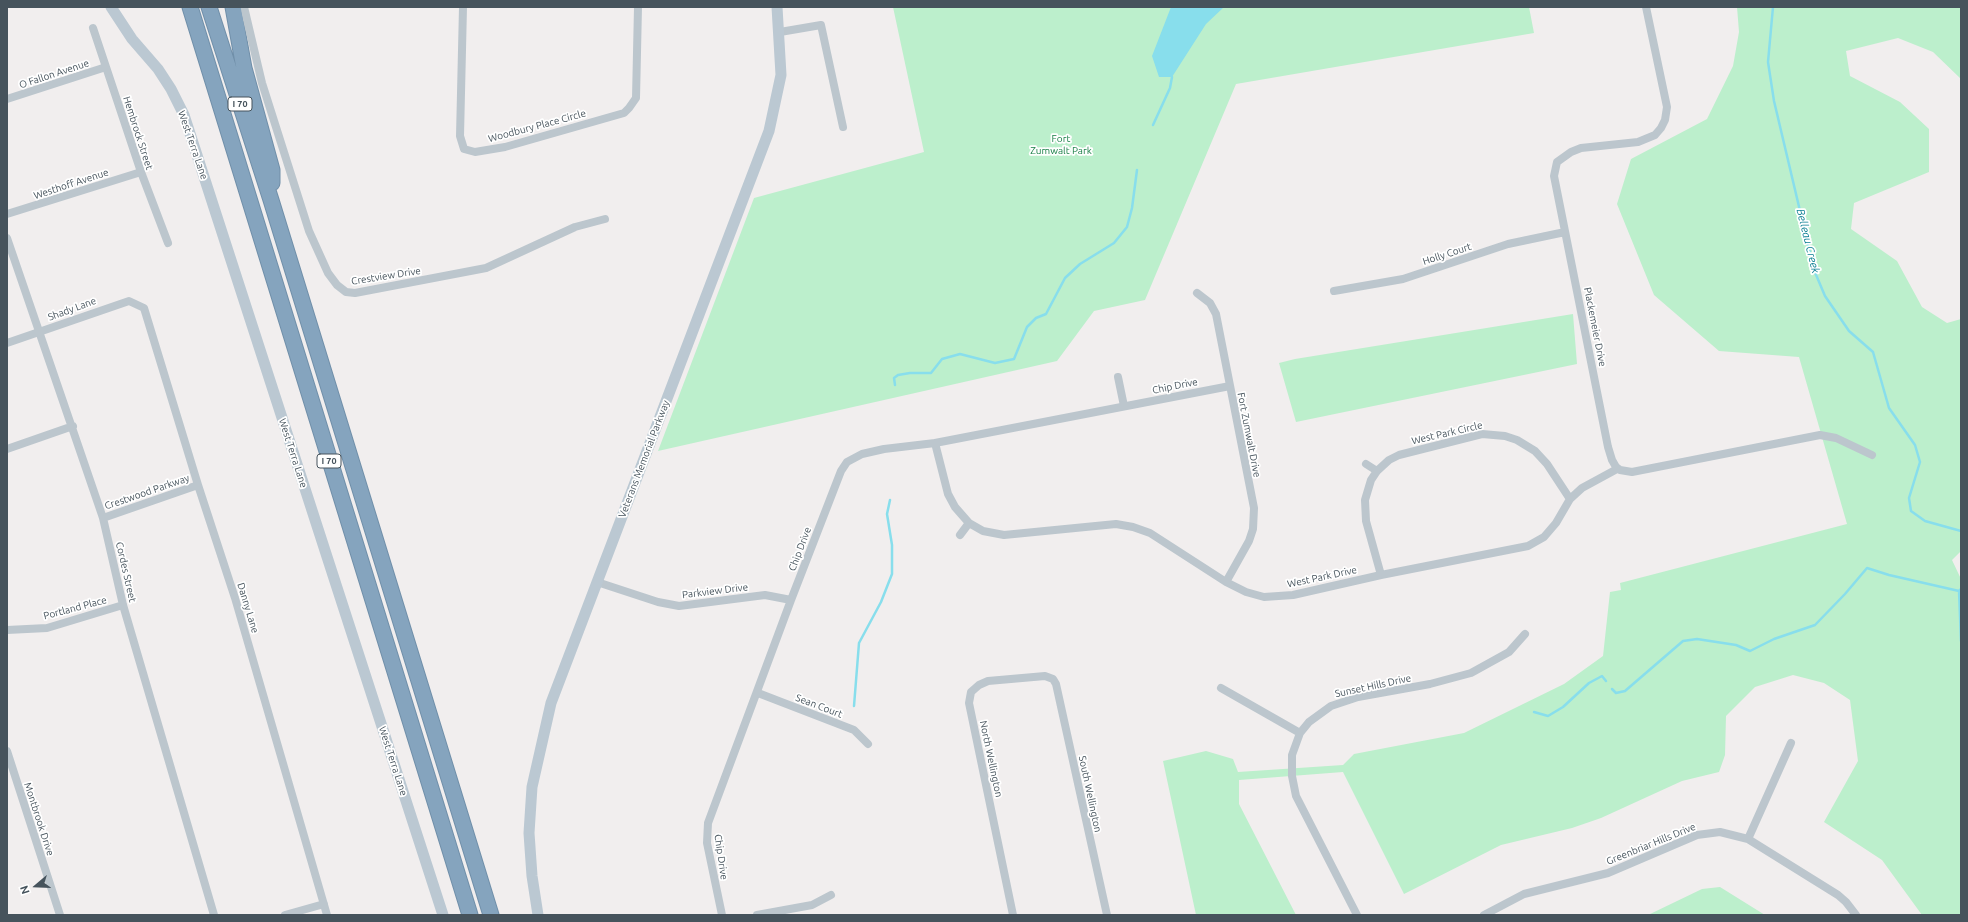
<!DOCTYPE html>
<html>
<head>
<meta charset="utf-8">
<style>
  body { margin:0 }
  #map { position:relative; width:1968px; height:922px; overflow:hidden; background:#f1eeee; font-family:Ubuntu,sans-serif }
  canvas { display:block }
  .frame { position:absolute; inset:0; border:8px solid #46535c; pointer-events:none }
  .north { position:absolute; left:16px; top:866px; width:40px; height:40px; -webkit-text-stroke:3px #fff; paint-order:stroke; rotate:251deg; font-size:11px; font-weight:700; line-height:16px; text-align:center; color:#46535c }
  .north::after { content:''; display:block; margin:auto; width:14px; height:18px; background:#46535c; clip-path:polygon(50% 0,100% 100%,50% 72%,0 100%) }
</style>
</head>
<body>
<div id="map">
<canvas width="1968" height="922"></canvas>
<div class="frame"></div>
<div class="north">N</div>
</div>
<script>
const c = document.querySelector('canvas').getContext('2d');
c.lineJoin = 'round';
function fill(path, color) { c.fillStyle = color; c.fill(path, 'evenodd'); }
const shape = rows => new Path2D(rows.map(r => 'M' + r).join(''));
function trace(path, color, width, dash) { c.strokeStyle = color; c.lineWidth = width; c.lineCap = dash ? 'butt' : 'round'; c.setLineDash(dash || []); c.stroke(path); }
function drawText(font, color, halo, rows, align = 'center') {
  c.font = font + ' Ubuntu,sans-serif'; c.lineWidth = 3.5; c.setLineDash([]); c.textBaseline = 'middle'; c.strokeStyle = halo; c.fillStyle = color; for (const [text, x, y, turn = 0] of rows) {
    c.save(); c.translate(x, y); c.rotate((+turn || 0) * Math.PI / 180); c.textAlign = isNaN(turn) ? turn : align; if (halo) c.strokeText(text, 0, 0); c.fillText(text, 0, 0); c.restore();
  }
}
fill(shape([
  [893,7,1529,7,1534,33,1236,84,1145,300,1094,311,1057,361,658,451,754,198,924,152],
  [1737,7,1961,7,1961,79,1933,52,1898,38,1846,51,1850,76,1900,102,1929,129,1929,172,1854,203,1851,229,1897,261,1922,307,1947,323,1961,319,1961,551,1952,560,1961,579,1961,915,1922,915,1882,860,1824,822,1858,761,1850,700,1824,683,1793,675,1755,687,1726,716,1725,755,1719,772,1682,781,1601,818,1572,828,1501,845,1404,894,1343,772,1239,780,1239,804,1296,915,1196,915,1163,761,1206,751,1233,759,1238,772,1343,765,1354,754,1464,733,1564,684,1603,656,1610,592,1621,590,1620,583,1847,524,1799,357,1719,351,1654,295,1617,204,1631,159,1707,119,1733,66,1739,32],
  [1573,314,1577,364,1296,422,1279,363,1295,359],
  [1720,887,1765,915,1648,915,1702,889]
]), '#bcefcc');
fill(shape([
  [1171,7,1224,7,1206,24,1172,77,1159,77,1152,56]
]), '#88deec');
trace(shape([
  [1773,7,1768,62,1774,101,1814,270,1825,296,1849,331,1873,352,1889,408,1915,445,1920,462,1909,498,1911,511,1925,521,1961,531],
  [1153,125,1170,88,1172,77],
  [895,385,894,378,898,375,910,373,931,373,942,359,960,354,995,363,1014,359,1027,327,1036,318,1046,314,1065,278,1080,264,1114,243,1127,227,1132,208,1137,170],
  [1961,589,1959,591,1961,641],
  [1612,689,1616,693,1625,691,1683,641,1697,639,1736,645,1750,651,1774,639,1815,625,1845,594,1867,568,1889,575,1959,591],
  [854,706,859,643,881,602,892,574,892,545,887,514,890,500],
  [1534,712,1548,716,1563,707,1589,683,1602,676,1606,681]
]), '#88deec', 2.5);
const highway = shape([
  [190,7,470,915],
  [209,7,271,200,491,915],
  [233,7,244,68,272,170,272,183]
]);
trace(highway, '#708fa9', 17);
trace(shape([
  [244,7,262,83,309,231,328,273,337,285,346,292,355,293,486,268,575,227,605,219],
  [463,7,460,136,464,149,475,152,505,147,624,113,629,108,636,98,638,7],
  [1646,7,1667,107,1665,120,1661,128,1655,135,1638,142,1581,148,1571,152,1557,162,1554,176,1608,447,1612,460,1616,467,1620,470,1632,472,1820,435,1836,438,1872,455],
  [93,28,141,172,168,243],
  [780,32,821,25,843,127],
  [7,99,106,67],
  [7,214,141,172],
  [7,238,103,518,123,605,214,915],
  [1334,291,1403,279,1508,244,1565,232],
  [1197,293,1210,303,1216,314,1254,508,1253,529,1249,541,1226,582],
  [7,343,129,301,144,308,198,485,235,598,327,915],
  [1118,377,1124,406],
  [935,443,948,494,955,507,969,523,983,531,1004,535,1116,524,1133,527,1150,533,1226,582,1246,592,1264,597,1293,595,1381,575,1528,546,1544,537,1556,523,1570,499,1582,488,1617,469],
  [7,449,73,426],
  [1366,464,1377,471],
  [103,518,198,485],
  [960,535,969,523],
  [1381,575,1366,521,1365,500,1371,480,1377,471,1389,460,1399,455,1482,434,1505,436,1517,440,1535,451,1547,464,1570,499],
  [597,582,658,602,679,606,765,595,791,600],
  [7,630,47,628,123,605],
  [1221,688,1300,733],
  [758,693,854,730,868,744],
  [7,751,60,915],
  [1748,839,1791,743],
  [285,915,324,904],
  [722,915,707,843,708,823,791,600,841,471,847,462,862,454,884,449,935,443,1230,386],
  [757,915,812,905,831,895],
  [1013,915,969,703,971,692,979,685,988,681,1045,676,1053,679,1056,684,1107,915],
  [1357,915,1296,796,1292,776,1292,755,1300,733,1309,722,1331,706,1358,697,1430,684,1471,673,1509,652,1525,634],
  [1484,915,1524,894,1608,873,1697,835,1720,832,1748,839,1838,895,1846,902,1856,915]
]), '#bcc6cd', 8);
trace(shape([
  [111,7,132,39,158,69,171,89,184,115,443,915],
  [538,915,532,876,529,833,532,787,551,703,769,131,781,75,777,7]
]), '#bbc8d2', 11);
trace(highway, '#85a4be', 15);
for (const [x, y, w] of [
  [240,104,24],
  [329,461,24]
]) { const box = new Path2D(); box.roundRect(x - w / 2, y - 7, w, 14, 3); c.fillStyle = '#fff'; c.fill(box); trace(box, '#46535c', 1); }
drawText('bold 9px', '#46535c', null, [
  ["I 70",240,104],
  ["I 70",329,461]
]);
drawText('10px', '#46535c', '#fff', [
  ["O Fallon Avenue",54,74,-18],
  ["Woodbury Place Circle",537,126,-15],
  ["Hembrock Street",138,133,72],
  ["West Terra Lane",193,145,71],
  ["Westhoff Avenue",71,184,-18],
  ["Holly Court",1447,254,-18],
  ["Crestview Drive",386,276,-9],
  ["Shady Lane",72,309,-20],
  ["Plackemeier Drive",1595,327,79],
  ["Chip Drive",1175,386,-11],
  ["West Park Circle",1447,433,-13],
  ["Fort Zumwalt Drive",1249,435,79],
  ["West Terra Lane",293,453,72],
  ["Veterans Memorial Parkway",644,459,-69],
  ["Crestwood Parkway",147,492,-19],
  ["Chip Drive",800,549,-69],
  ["Cordes Street",126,572,77],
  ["West Park Drive",1322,577,-12],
  ["Parkview Drive",715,591,-7],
  ["Portland Place",75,608,-15],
  ["Danny Lane",248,608,73],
  ["Sunset Hills Drive",1373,686,-12],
  ["Sean Court",819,706,21],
  ["North Wellington",991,759,78],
  ["West Terra Lane",393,761,72],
  ["South Wellington",1090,794,78],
  ["Montbrook Drive",39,819,72],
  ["Greenbriar Hills Drive",1651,844,-22],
  ["Chip Drive",721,857,82]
]);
drawText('10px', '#167e44', '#fff', [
  ["Fort",1061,139],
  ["Zumwalt Park",1061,151]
]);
drawText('italic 11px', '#0c7f93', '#fff', [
  ["Belleau Creek",1808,241,76]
]);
</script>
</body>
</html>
